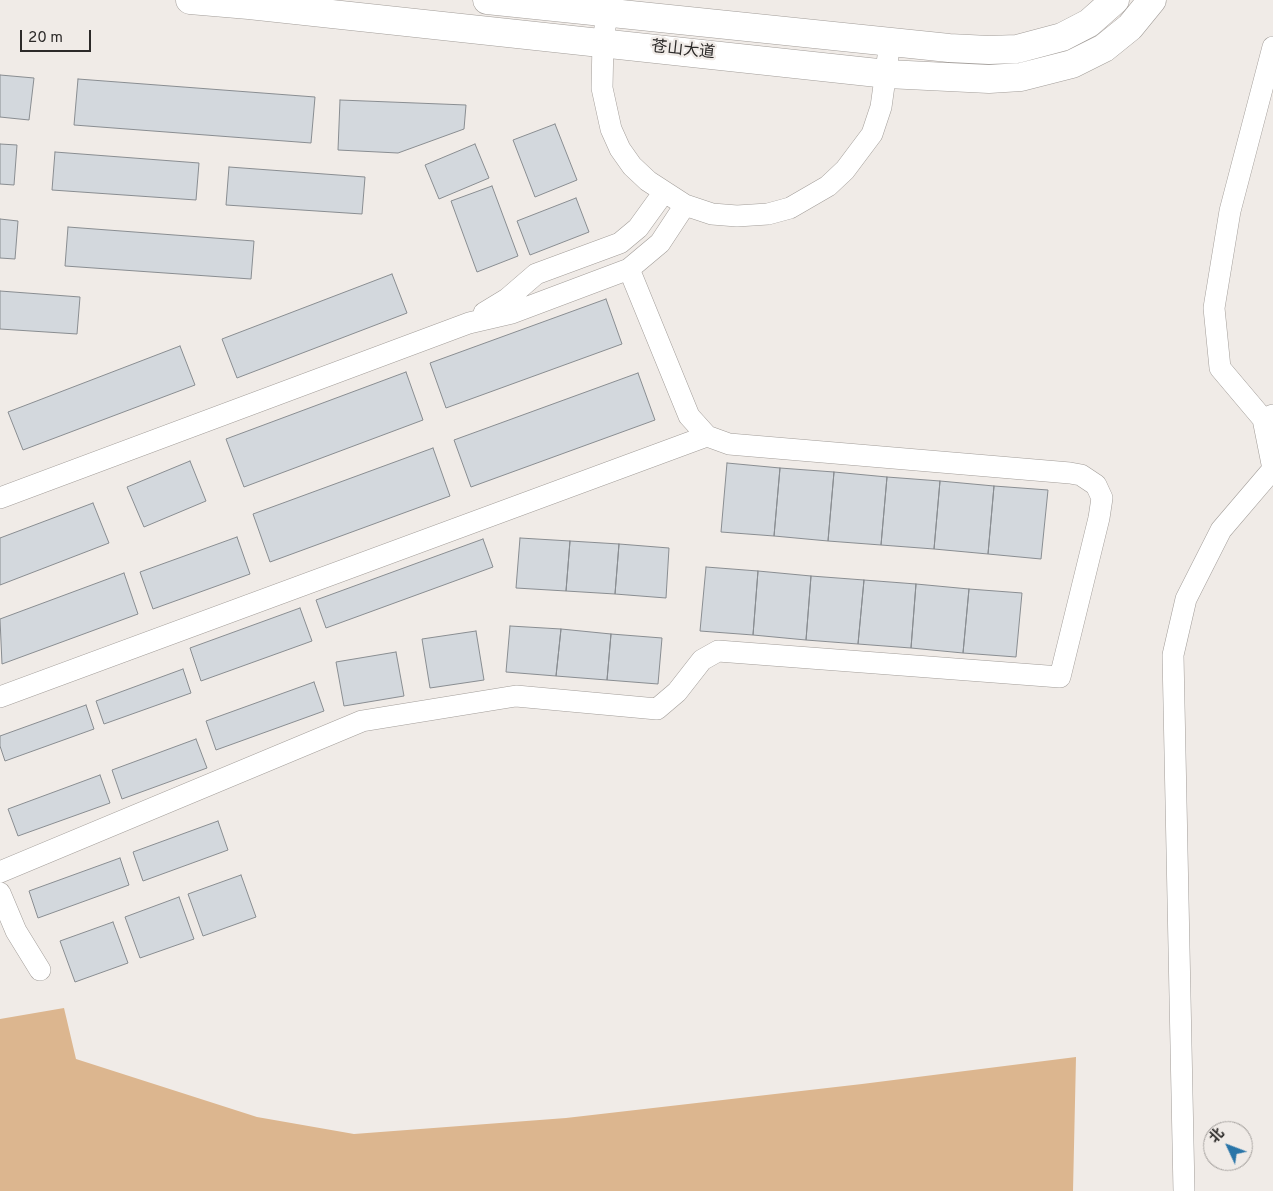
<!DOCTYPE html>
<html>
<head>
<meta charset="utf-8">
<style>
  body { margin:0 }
  #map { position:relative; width:1273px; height:1191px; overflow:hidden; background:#f0ebe7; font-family:Overpass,"Noto Sans SC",sans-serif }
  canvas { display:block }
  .north { position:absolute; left:1203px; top:1121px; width:50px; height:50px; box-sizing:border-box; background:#f0ebe7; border:1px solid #a29e9b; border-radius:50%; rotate:313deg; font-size:14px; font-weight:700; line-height:20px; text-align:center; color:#2c2a29 }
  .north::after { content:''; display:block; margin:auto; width:18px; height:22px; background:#2975a8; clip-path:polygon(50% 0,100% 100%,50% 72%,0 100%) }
  .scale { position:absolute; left:20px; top:30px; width:71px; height:22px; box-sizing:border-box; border:2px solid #2c2a29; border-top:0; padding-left:6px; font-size:15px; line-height:18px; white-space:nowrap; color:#2c2a29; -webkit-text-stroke:4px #f0ebe7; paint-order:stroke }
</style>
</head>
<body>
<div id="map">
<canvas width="1273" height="1191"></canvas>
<div class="north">北</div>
<div class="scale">20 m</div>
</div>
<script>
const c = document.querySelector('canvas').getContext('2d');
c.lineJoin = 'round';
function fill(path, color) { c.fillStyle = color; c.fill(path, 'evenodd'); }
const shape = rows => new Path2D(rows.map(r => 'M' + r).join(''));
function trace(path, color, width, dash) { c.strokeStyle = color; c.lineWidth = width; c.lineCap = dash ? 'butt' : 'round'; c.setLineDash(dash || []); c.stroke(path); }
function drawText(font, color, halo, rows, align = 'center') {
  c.font = font + ' Overpass,"Noto Sans SC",sans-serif'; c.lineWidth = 4.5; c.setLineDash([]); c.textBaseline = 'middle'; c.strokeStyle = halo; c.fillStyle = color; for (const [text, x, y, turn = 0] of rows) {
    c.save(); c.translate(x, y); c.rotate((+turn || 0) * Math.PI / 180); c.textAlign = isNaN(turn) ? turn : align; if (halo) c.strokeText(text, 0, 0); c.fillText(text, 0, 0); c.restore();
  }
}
fill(shape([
  [64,1008,76,1059,257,1117,354,1134,566,1118,862,1084,1076,1057,1073,1191,0,1191,0,1019]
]), '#dcb68f');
const building = shape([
  [0,75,34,78,29,120,0,117,0,75],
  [78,79,315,97,311,143,74,125,78,79],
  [340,100,466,105,464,129,398,153,338,150,340,100],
  [555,124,577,180,535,197,513,140,555,124],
  [0,144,17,145,14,185,0,184,0,144],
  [475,144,489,178,439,199,425,165,475,144],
  [55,152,199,163,196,200,52,190,55,152],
  [229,167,365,177,362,214,226,205,229,167],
  [492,186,518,256,477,272,451,201,492,186],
  [576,198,589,232,530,255,517,221,576,198],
  [0,219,18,221,15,259,0,258,0,219],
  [68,227,254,241,251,279,65,266,68,227],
  [392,274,407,313,237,378,222,339,392,274],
  [0,291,80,297,77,334,0,329,0,291],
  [606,299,622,344,446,408,430,363,606,299],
  [180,346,195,385,23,450,8,412,180,346],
  [406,372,423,420,244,487,226,439,406,372],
  [638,373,655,420,471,487,454,440,638,373],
  [433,448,450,496,270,562,253,514,433,448],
  [190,461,206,501,144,527,127,487,190,461],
  [727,463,780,468,774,536,721,532,727,463],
  [780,468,834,472,828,541,774,536,780,468],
  [834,472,887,477,881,545,828,541,834,472],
  [887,477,940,481,934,549,881,545,887,477],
  [940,481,994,486,988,554,934,549,940,481],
  [994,486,1048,490,1041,559,988,554,994,486],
  [93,503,109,543,0,585,0,538,93,503],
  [237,537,250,574,153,609,140,572,237,537],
  [520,538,570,541,566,591,516,588,520,538],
  [483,539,493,567,326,628,316,600,483,539],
  [570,541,619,544,615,594,566,591,570,541],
  [619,544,669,548,666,598,615,594,619,544],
  [706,567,758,571,753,635,700,631,706,567],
  [758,571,811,576,806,640,753,635,758,571],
  [124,573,138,614,2,664,0,619,124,573],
  [811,576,864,580,858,644,806,640,811,576],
  [864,580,916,584,911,648,858,644,864,580],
  [916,584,969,589,963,653,911,648,916,584],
  [969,589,1022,593,1016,657,963,653,969,589],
  [300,608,312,641,201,681,190,648,300,608],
  [510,626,561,629,556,676,506,672,510,626],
  [561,629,611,634,607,680,556,676,561,629],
  [476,631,484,680,430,688,422,639,476,631],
  [611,634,662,638,658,684,607,680,611,634],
  [396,652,404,696,344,706,336,662,396,652],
  [183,669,191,693,104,724,96,701,183,669],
  [314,682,324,711,216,750,206,721,314,682],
  [86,705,94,729,5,761,0,746,0,736,86,705],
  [196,739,207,768,122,799,112,770,196,739],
  [100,775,110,803,18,836,8,809,100,775],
  [218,821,228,850,143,881,133,852,218,821],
  [120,858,129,885,38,918,29,891,120,858],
  [241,875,256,917,203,936,188,894,241,875],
  [179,897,194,939,140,958,125,917,179,897],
  [113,922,128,963,75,982,60,941,113,922]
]);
fill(building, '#d3d8dd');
trace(building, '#898d91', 1);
const minor = shape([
  [607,13,603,42,602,88,611,129,620,149,632,166,648,181,685,205,712,214,737,216,768,214,790,208,828,186,845,170,872,134,881,107,890,42],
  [1273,47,1230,211,1214,308,1220,368,1263,419,1273,415],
  [484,313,507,299,536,274,620,243,638,228,664,192],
  [1263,419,1273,469],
  [0,498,469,323,512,313,629,269,660,243,685,205],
  [0,697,707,436],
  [0,872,362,721,516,696,657,709,677,692,702,660,718,651,1060,677,1099,518,1102,498,1096,485,1081,475,1070,473,729,444,707,436,689,416,629,269],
  [0,893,16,931,40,970],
  [1184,1191,1173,655,1186,599,1221,530,1273,469]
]);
const secondary = shape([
  [190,0,249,5,887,74,989,79,1021,77,1072,64,1104,48,1130,27,1152,0],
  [487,0,949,48,989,50,1017,49,1062,37,1089,23,1115,0]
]);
trace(minor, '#a29d99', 22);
trace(secondary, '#a29d99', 29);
trace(minor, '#fff', 21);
trace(secondary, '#fff', 28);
drawText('16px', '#2c2a29', '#f0ebe7', [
  ["苍山大道",683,51,6]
]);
</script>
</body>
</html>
